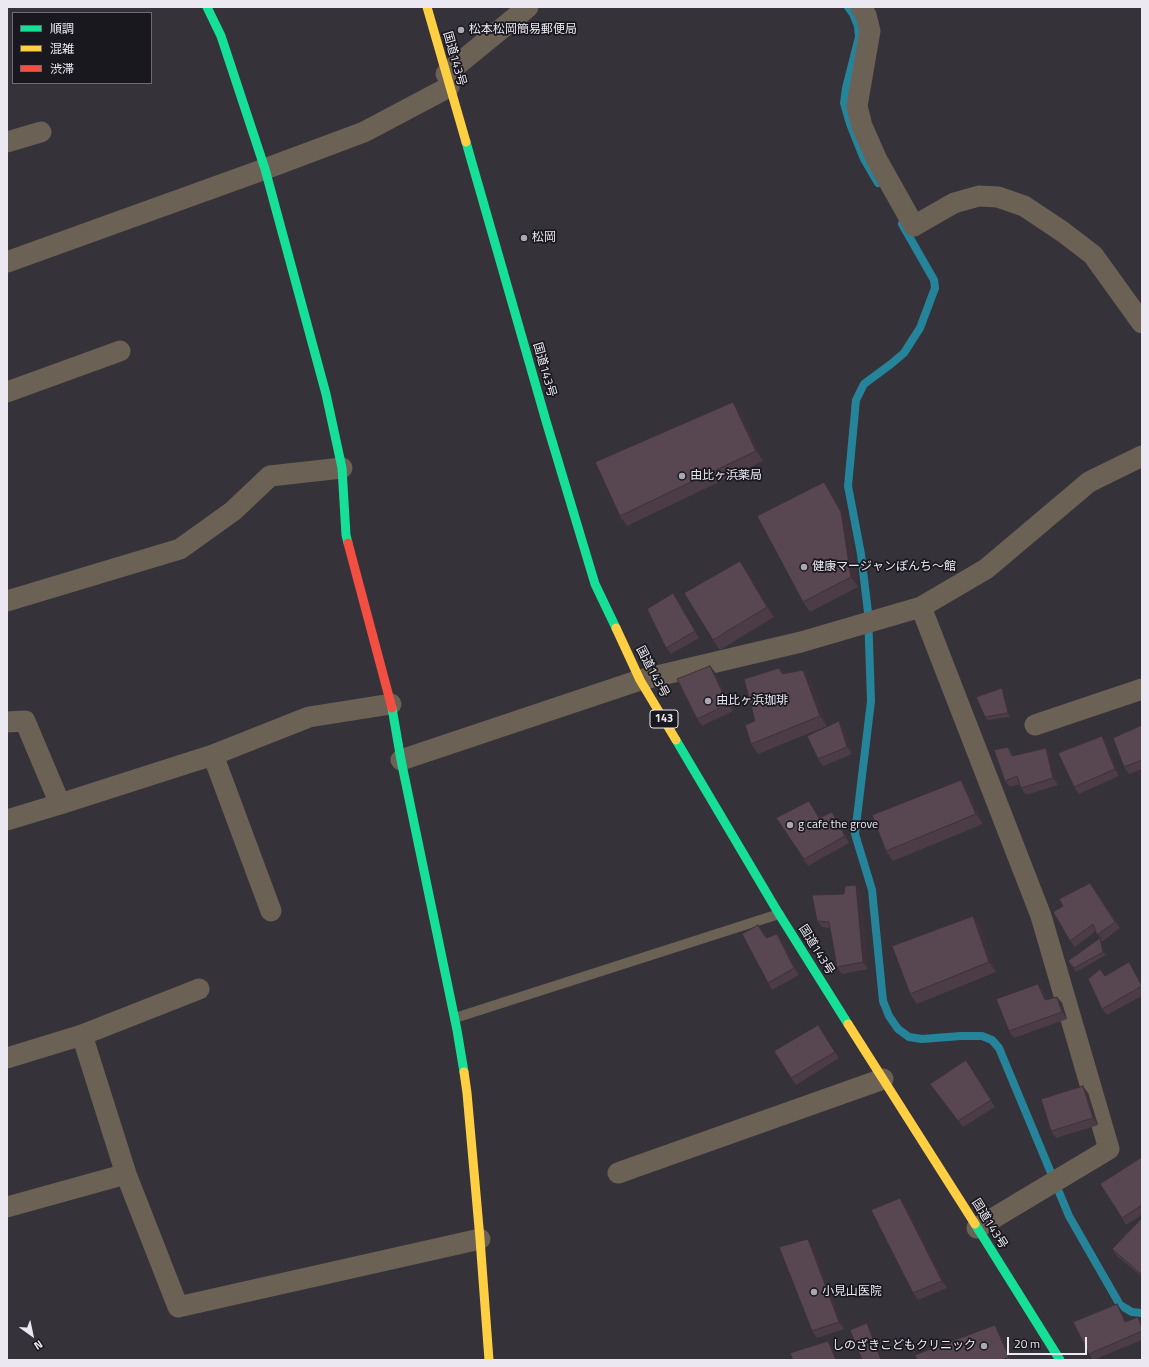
<!DOCTYPE html>
<html>
<head>
<meta charset="utf-8">
<style>
  body { margin:0 }
  #map { position:relative; width:1149px; height:1367px; overflow:hidden; background:#35323a; font-family:"Titillium Web","Noto Sans JP",sans-serif }
  canvas { display:block }
  .frame { position:absolute; inset:0; border:8px solid #ebe8f2; pointer-events:none }
  .legend { position:absolute; left:12px; top:12px; width:140px; height:72px; box-sizing:border-box; background:#1a181f; border:1px solid #6e6b73; margin:0; padding:5px 7px; list-style:none; font-size:12px; color:#ebe8f2 }
  .legend li { display:flex; align-items:center; gap:8px; height:20px }
  .legend b { width:20px; border:1px solid #6e6b73 }
  .north { position:absolute; left:12px; top:1315px; width:40px; height:40px; -webkit-text-stroke:3px #1a181f; paint-order:stroke; rotate:147deg; font-size:11px; font-weight:700; line-height:16px; text-align:center; color:#ebe8f2 }
  .north::after { content:''; display:block; margin:auto; width:14px; height:18px; background:#ebe8f2; clip-path:polygon(50% 0,100% 100%,50% 72%,0 100%) }
  .scale { position:absolute; left:1007px; top:1337px; width:80px; height:18px; box-sizing:border-box; border:2px solid #ebe8f2; border-top:0; padding-left:5px; font-size:12px; line-height:14px; white-space:nowrap; color:#ebe8f2; -webkit-text-stroke:3px #1a181f; paint-order:stroke }
</style>
</head>
<body>
<div id="map">
<canvas width="1149" height="1367"></canvas>
<div class="frame"></div>
<ul class="legend">
<li><b style="height:5px;background:#16e098"></b>順調</li>
<li><b style="height:5px;background:#ffcf43"></b>混雑</li>
<li><b style="height:5px;background:#f24e42"></b>渋滞</li>
</ul>
<div class="north">N</div>
<div class="scale">20 m</div>
</div>
<script>
const c = document.querySelector('canvas').getContext('2d');
c.lineJoin = 'round';
const shape = rows => new Path2D(rows.map(r => 'M' + r).join(''));
function trace(path, color, width, dash) { c.strokeStyle = color; c.lineWidth = width; c.lineCap = dash ? 'butt' : 'round'; c.setLineDash(dash || []); c.stroke(path); }
function fill(path, color) { c.fillStyle = color; c.fill(path, 'evenodd'); }
function drawText(font, color, halo, rows, align = 'center') {
  c.font = font + ' "Titillium Web","Noto Sans JP",sans-serif'; c.lineWidth = 3.5; c.setLineDash([]); c.textBaseline = 'middle'; c.strokeStyle = halo; c.fillStyle = color; for (const [text, x, y, turn = 0] of rows) {
    c.save(); c.translate(x, y); c.rotate((+turn || 0) * Math.PI / 180); c.textAlign = isNaN(turn) ? turn : align; if (halo) c.strokeText(text, 0, 0); c.fillText(text, 0, 0); c.restore();
  }
}
trace(shape([
  [848,7,853,14,858,26,859,37,846,88,844,103,850,124,864,159,878,183],
  [902,224,934,280,935,288,920,328,904,353,891,364,864,384,856,400,848,486,861,554,868,612,871,701,855,834,872,890,883,1001,889,1016,898,1029,909,1037,922,1039,961,1036,982,1036,992,1040,999,1048,1069,1216,1120,1305,1132,1312,1142,1313]
]), '#25849a', 8);
trace(shape([
  [455,1018,779,914]
]), '#6b6154', 10);
trace(shape([
  [861,7,866,15,870,31,857,106,862,126,877,160,914,226,954,203,979,196,998,197,1024,206,1063,232,1093,255,1142,323],
  [446,74,528,7],
  [7,142,41,132],
  [7,262,265,169,364,132,449,87],
  [7,392,120,351],
  [7,601,180,549,233,511,270,476,342,468],
  [921,607,1041,916,1109,1149,977,1228],
  [7,722,25,721,60,804,213,755,309,717,391,704],
  [1035,725,1142,689],
  [213,755,271,911],
  [401,760,640,680,801,642,921,607,986,569,1089,482,1142,456],
  [7,820,60,804],
  [82,1035,199,989],
  [7,1058,82,1035,126,1174,178,1307,480,1239],
  [618,1173,883,1079],
  [7,1207,126,1174]
]), '#6b6154', 21);
trace(shape([
  [207,7,221,36,265,169,326,394,342,468,346,535,348,543],
  [466,142,546,421,595,584,616,628],
  [392,708,401,760,457,1030,464,1072],
  [676,740,779,914,848,1024],
  [975,1224,1060,1360]
]), '#16e098', 9);
trace(shape([
  [427,7,466,142],
  [616,628,640,680,676,740],
  [848,1024,975,1224],
  [464,1072,467,1093,480,1239,489,1360]
]), '#ffcf43', 9);
trace(shape([
  [348,543,392,708]
]), '#f24e42', 9);
fill(shape([
  [733,402,740,412,763,461,627,526,620,516],
  [824,482,831,492,848,522,858,587,810,612,803,602],
  [740,561,747,571,774,617,720,650,713,640],
  [678,600,699,638,671,654,666,648],
  [779,668,784,674,803,670,810,680,827,726,758,754,751,744],
  [715,672,733,711,702,726,697,719],
  [1002,688,1004,692,1010,717,988,720,985,717],
  [1142,725,1142,769,1129,774,1124,767],
  [844,728,852,754,823,766,818,759],
  [1102,736,1107,743,1119,776,1079,794,1074,787],
  [1008,747,1014,756,1046,748,1051,755,1058,785,1026,795,1021,788,1020,784,1010,787,1005,781],
  [961,780,968,790,983,824,893,861,886,851],
  [813,807,819,818,837,819,849,843,808,866,776,818],
  [1090,883,1120,928,1102,942,1106,955,1076,972,1068,961,1100,938,1096,931,1075,947,1070,941,1063,906],
  [856,885,861,891,868,969,842,974,837,967,830,928,822,927,817,921,844,894],
  [973,916,980,926,996,972,917,1004,910,994],
  [763,932,767,938,777,934,782,941,799,975,772,990,768,983],
  [1129,962,1133,969,1142,985,1142,996,1107,1015,1102,1009,1105,976],
  [1038,984,1043,991,1047,1000,1057,997,1062,1003,1067,1019,1014,1038,1009,1031],
  [818,1025,839,1058,796,1085,791,1078],
  [966,1060,995,1107,963,1127,930,1084],
  [1088,1093,1098,1125,1056,1138,1051,1131],
  [1142,1157,1142,1215,1126,1225,1122,1218],
  [905,1205,947,1288,918,1300,913,1293],
  [1142,1218,1142,1277,1117,1256,1112,1249],
  [813,1246,844,1329,817,1338,812,1331],
  [1117,1304,1122,1311,1126,1321,1142,1323,1142,1340,1093,1360,1089,1354],
  [999,1332,1012,1360,917,1360]
]), '#4c3c46');
fill(shape([
  [733,402,740,412,763,461,756,451],
  [824,482,831,492,848,522,858,587,851,577],
  [740,561,747,571,774,617,767,607],
  [673,593,678,600,699,638,695,631],
  [710,666,715,672,733,711,728,704],
  [803,670,810,680,827,726,820,716],
  [1002,688,1004,692,1010,717,1008,713],
  [839,721,844,728,852,754,847,747],
  [1102,736,1107,743,1119,776,1115,769],
  [1046,748,1051,755,1058,785,1053,778],
  [961,780,968,790,983,824,976,814],
  [809,801,813,807,824,825,819,818],
  [832,812,837,819,849,843,845,836],
  [856,885,861,891,868,969,863,962],
  [973,916,980,926,996,972,989,962],
  [777,934,782,941,799,975,794,968],
  [1100,938,1102,942,1106,955,1103,952],
  [1038,984,1043,991,1050,1007,1045,1000],
  [1057,997,1062,1003,1067,1019,1062,1012],
  [818,1025,823,1031,839,1058,835,1052],
  [966,1060,970,1067,995,1107,991,1100],
  [1083,1086,1088,1093,1098,1125,1093,1118],
  [900,1198,905,1205,947,1288,942,1281],
  [808,1239,813,1246,844,1329,839,1322],
  [1117,1304,1122,1311,1130,1329,1125,1322],
  [1138,1317,1142,1323,1142,1328],
  [867,1323,872,1330,883,1360,881,1360],
  [995,1325,999,1332,1012,1360,1011,1360,1009,1357],
  [828,1341,833,1348,838,1360,836,1360]
]), '#3e3139');
const building = shape([
  [733,402,756,451,620,516,595,462,733,402],
  [824,482,841,512,851,577,803,602,757,516,824,482],
  [740,561,767,607,713,640,684,593,740,561],
  [673,593,695,631,666,648,647,609,673,593],
  [710,666,728,704,697,719,677,679,710,666],
  [779,668,782,674,803,670,820,716,751,744,745,725,755,721,744,679,779,668],
  [1002,688,1008,713,985,717,976,697,1002,688],
  [839,721,847,747,818,759,807,736,839,721],
  [1142,725,1142,760,1124,767,1113,738,1142,725],
  [1102,736,1115,769,1074,787,1058,753,1102,736],
  [1008,747,1012,756,1046,748,1053,778,1021,788,1017,776,1005,781,994,750,1008,747],
  [961,780,976,814,886,851,872,815,961,780],
  [809,801,819,818,832,812,845,836,804,859,776,818,809,801],
  [1090,883,1115,922,1097,935,1093,924,1070,941,1053,912,1063,906,1059,899,1090,883],
  [856,885,863,962,837,967,829,922,817,921,812,895,844,894,845,886,856,885],
  [973,916,989,962,910,994,892,946,973,916],
  [758,925,766,938,777,934,794,968,768,983,742,934,758,925],
  [1100,938,1103,952,1074,968,1068,961,1100,938],
  [1129,962,1142,986,1102,1009,1088,979,1100,969,1105,976,1129,962],
  [1038,984,1045,1000,1057,997,1062,1012,1009,1031,996,999,1038,984],
  [818,1025,835,1052,791,1078,774,1051,818,1025],
  [966,1060,991,1100,958,1121,930,1084,966,1060],
  [1083,1086,1093,1118,1051,1131,1041,1099,1083,1086],
  [1142,1157,1142,1205,1122,1218,1100,1184,1142,1157],
  [900,1198,942,1281,913,1293,871,1210,900,1198],
  [1142,1218,1142,1275,1112,1249,1142,1218],
  [808,1239,839,1322,812,1331,779,1247,808,1239],
  [1117,1304,1125,1322,1138,1317,1142,1328,1142,1331,1089,1354,1073,1322,1117,1304],
  [867,1323,881,1360,862,1360,850,1330,867,1323],
  [995,1325,1009,1357,1001,1360,917,1360,915,1355,995,1325],
  [828,1341,836,1360,793,1360,790,1353,828,1341]
]);
fill(building, '#584651');
trace(building, '#3e3139', 1);
for (const [x, y, r, color] of [
  [461,30,4,"#aba8b2"],
  [524,238,4,"#aba8b2"],
  [682,476,4,"#aba8b2"],
  [804,567,4,"#aba8b2"],
  [708,701,4,"#aba8b2"],
  [790,825,4,"#aba8b2"],
  [814,1292,4,"#aba8b2"],
  [984,1346,4,"#aba8b2"]
]) { const dot = new Path2D(); dot.arc(x, y, r, 0, 2 * Math.PI); c.fillStyle = color; c.fill(dot); trace(dot, '#1a181f', 1.5); }
for (const [x, y, w] of [
  [664,719,28]
]) { const box = new Path2D(); box.roundRect(x - w / 2, y - 9, w, 18, 3); c.fillStyle = '#1a181f'; c.fill(box); trace(box, '#ebe8f2', 1); }
drawText('bold 11px', '#ebe8f2', null, [
  ["143",664,719]
]);
drawText('12px', '#ebe8f2', '#1a181f', [
  ["松本松岡簡易郵便局",469,30],
  ["松岡",532,238],
  ["由比ヶ浜薬局",690,476],
  ["健康マージャンぽんち～館",812,567],
  ["由比ヶ浜珈琲",716,701],
  ["g cafe the grove",798,825],
  ["小見山医院",822,1292],
  ["しのざきこどもクリニック",976,1346,"right"]
], 'left');
drawText('12px', '#ebe8f2', '#1a181f', [
  ["国道143号",454,59,74],
  ["国道143号",544,370,74],
  ["国道143号",652,672,62],
  ["国道143号",816,950,58],
  ["国道143号",989,1224,58]
]);
</script>
</body>
</html>
